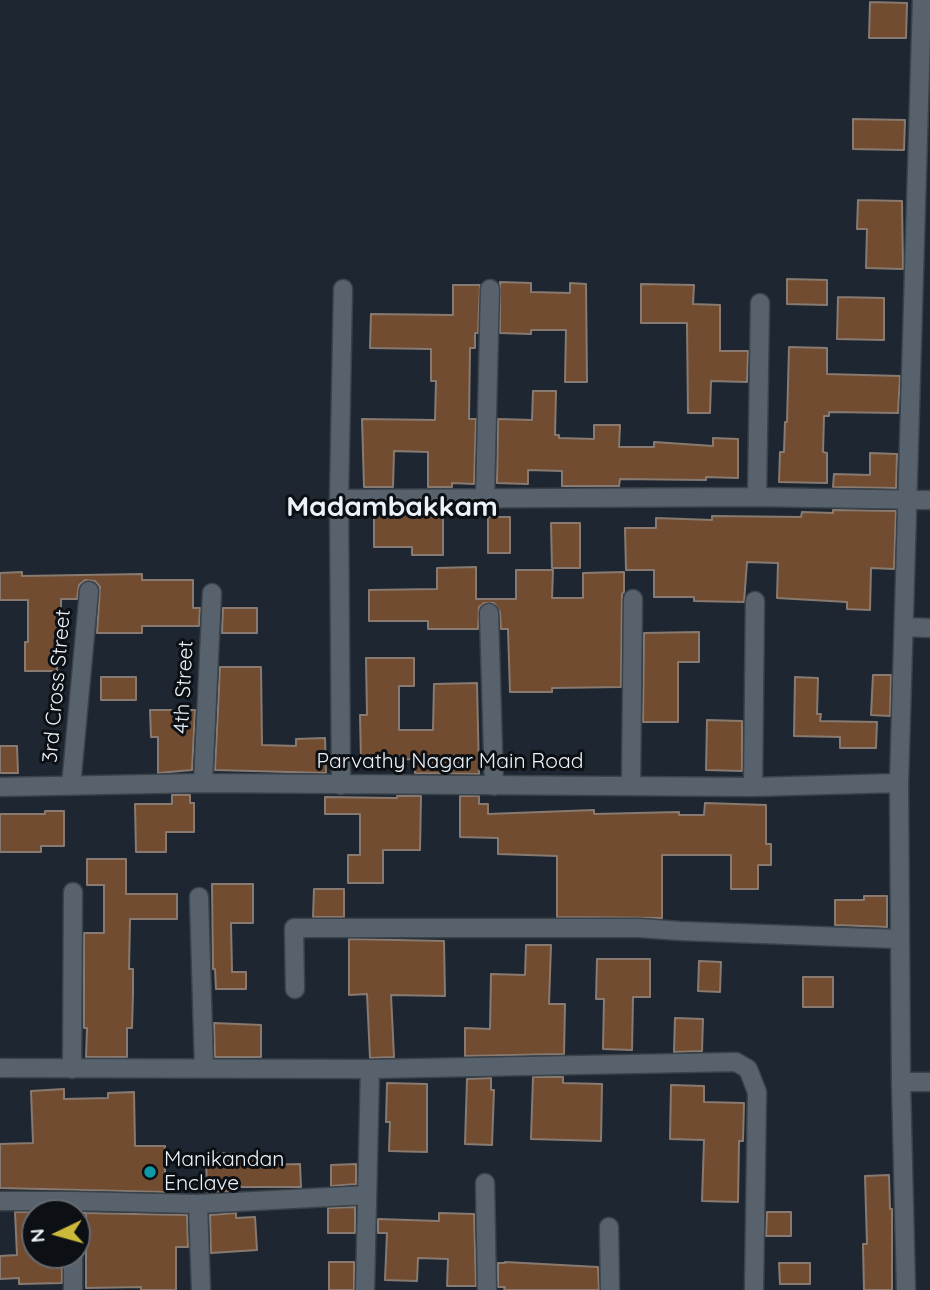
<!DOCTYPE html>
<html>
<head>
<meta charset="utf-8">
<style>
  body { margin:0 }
  #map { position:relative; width:930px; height:1290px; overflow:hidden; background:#1e2731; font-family:Quicksand,sans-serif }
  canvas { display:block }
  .north { position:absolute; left:21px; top:1199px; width:70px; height:70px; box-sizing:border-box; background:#0c1014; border:2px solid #666a70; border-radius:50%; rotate:265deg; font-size:19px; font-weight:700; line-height:28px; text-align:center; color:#ecf2f9 }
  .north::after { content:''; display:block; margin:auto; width:24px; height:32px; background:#cbba39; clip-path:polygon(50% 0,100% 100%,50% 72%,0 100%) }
</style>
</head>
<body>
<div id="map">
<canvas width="930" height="1290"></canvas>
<div class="north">N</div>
</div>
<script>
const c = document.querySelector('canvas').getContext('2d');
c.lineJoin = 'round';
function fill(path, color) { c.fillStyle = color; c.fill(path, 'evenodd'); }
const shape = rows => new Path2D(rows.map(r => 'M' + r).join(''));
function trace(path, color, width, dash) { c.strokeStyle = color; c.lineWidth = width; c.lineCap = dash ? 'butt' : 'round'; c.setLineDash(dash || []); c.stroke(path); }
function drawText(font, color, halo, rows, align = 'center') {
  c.font = font + ' Quicksand,sans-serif'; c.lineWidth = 6; c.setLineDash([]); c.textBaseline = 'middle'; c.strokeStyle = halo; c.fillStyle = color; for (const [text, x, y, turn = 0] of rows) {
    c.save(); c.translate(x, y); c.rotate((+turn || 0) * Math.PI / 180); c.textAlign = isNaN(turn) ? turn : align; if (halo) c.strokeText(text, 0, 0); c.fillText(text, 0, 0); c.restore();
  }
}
const building = shape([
  [870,2,907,3,906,38,869,38,870,2],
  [853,119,905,120,904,150,853,149,853,119],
  [858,200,902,201,903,269,866,268,867,229,857,229,858,200],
  [787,279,827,280,827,305,787,304,787,279],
  [500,282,531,283,531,292,570,293,570,283,586,284,587,382,565,382,566,330,531,330,531,334,500,333,500,282],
  [641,284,694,285,693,304,720,305,720,351,748,351,747,382,711,381,710,413,688,413,687,323,641,323,641,284],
  [453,285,480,285,478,333,475,333,475,348,470,348,469,419,476,419,474,484,452,483,452,487,428,487,428,452,394,451,393,487,364,487,362,419,435,420,436,381,431,381,431,349,370,348,371,314,453,315,453,285],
  [838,297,884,298,884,340,837,339,838,297],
  [789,347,827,348,827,374,900,376,898,413,829,412,829,416,824,416,823,452,827,453,827,483,779,482,780,452,784,452,785,422,787,422,789,347],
  [533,391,556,391,555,435,559,435,559,438,594,439,594,425,620,425,619,447,654,447,654,442,713,446,713,438,738,439,738,478,706,477,706,480,620,479,619,486,562,486,562,471,528,470,528,484,497,483,498,419,532,420,533,391],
  [870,453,897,454,896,488,833,487,834,474,870,475,870,453],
  [374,510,443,510,443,555,412,555,412,547,374,547,374,510],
  [833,510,896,511,894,569,871,568,870,610,847,609,847,602,777,598,778,563,747,562,744,602,694,601,694,597,654,597,654,570,626,570,625,528,656,528,656,518,712,520,712,516,801,517,802,512,833,513,833,510],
  [488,517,510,517,510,553,488,553,488,517],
  [551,523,580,523,580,568,552,568,551,523],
  [476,567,476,599,516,599,516,570,553,570,552,598,583,598,583,573,624,572,624,592,622,594,621,687,552,688,552,692,510,692,508,629,501,629,500,612,494,603,484,603,479,607,478,629,428,629,428,621,369,621,369,590,437,589,437,568,476,567],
  [22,572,22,576,142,574,142,580,193,580,193,608,200,608,199,626,142,626,142,633,97,633,100,587,95,581,85,580,79,585,77,599,61,599,61,635,57,635,57,671,25,671,25,642,28,642,28,600,0,600,0,573,22,572],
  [223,608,257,608,257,633,222,633,223,608],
  [699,632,699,662,678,662,678,722,643,722,644,633,699,632],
  [366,658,414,658,414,686,399,686,399,730,433,730,434,684,477,683,479,774,415,773,415,759,361,760,360,715,367,715,366,658],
  [220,667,261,667,262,745,296,746,296,739,325,738,326,773,215,770,220,667],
  [873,675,891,675,890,716,871,715,873,675],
  [101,677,136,677,136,700,101,700,101,677],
  [795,677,818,678,817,714,821,714,820,721,877,722,876,748,840,748,840,737,794,736,795,677],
  [150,710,195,710,192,770,158,773,158,737,151,737,150,710],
  [707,720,742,721,742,771,706,770,707,720],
  [0,746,17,746,18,773,0,773,0,746],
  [172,795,190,795,190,803,194,803,194,832,166,832,166,852,136,852,135,804,172,804,172,795],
  [397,796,421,796,420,850,383,850,383,883,348,883,348,855,360,855,360,814,325,814,325,797,397,798,397,796],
  [460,796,479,796,479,804,488,804,488,814,594,810,594,814,679,812,679,815,704,815,705,803,766,805,766,844,771,844,771,865,758,865,758,889,731,889,731,855,662,855,662,918,557,917,557,856,498,854,498,838,460,837,460,796],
  [45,811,64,811,64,846,41,846,41,852,0,852,0,814,45,814,45,811],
  [87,859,126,859,126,894,177,894,177,919,130,919,129,969,133,969,133,994,132,1028,127,1028,127,1057,86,1057,87,1028,84,1028,84,933,104,933,104,885,87,885,87,859],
  [212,884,253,884,253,923,231,923,232,972,246,972,246,989,216,989,215,969,213,969,212,884],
  [314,889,344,889,344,917,313,917,314,889],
  [864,896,887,896,887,927,835,925,835,900,864,900,864,896],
  [349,939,444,941,445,996,391,995,394,1057,370,1058,367,994,349,995,349,939],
  [526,945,551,945,549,1004,565,1004,564,1054,465,1056,465,1028,490,1029,491,974,525,975,526,945],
  [597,959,650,959,650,997,633,997,632,1050,603,1049,604,999,596,999,597,959],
  [699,961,721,962,720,992,698,991,699,961],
  [803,977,833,977,833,1007,803,1007,803,977],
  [675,1018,703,1019,702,1051,674,1052,675,1018],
  [214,1023,261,1025,261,1057,215,1057,214,1023],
  [533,1077,563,1077,563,1083,602,1084,601,1141,531,1139,533,1077],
  [491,1078,491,1090,494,1090,492,1145,465,1144,467,1079,491,1078],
  [387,1083,427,1084,427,1152,389,1151,390,1122,386,1122,387,1083],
  [671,1085,704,1086,704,1102,744,1103,743,1141,739,1141,738,1202,702,1201,704,1140,670,1139,671,1085],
  [64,1089,64,1099,108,1098,108,1093,134,1092,135,1146,165,1146,165,1192,0,1188,0,1144,33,1143,31,1091,64,1089],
  [234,1153,234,1159,259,1158,260,1165,300,1164,301,1187,235,1187,235,1191,207,1192,206,1154,234,1153],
  [356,1164,356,1184,331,1186,331,1165,356,1164],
  [889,1175,890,1209,892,1209,892,1290,864,1290,863,1244,867,1244,865,1176,889,1175],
  [355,1207,355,1233,328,1233,328,1208,355,1207],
  [15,1212,61,1212,35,1213,35,1255,62,1255,62,1283,19,1284,19,1278,0,1279,0,1256,17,1255,15,1212],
  [767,1212,791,1212,791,1236,766,1236,767,1212],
  [83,1213,187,1215,188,1247,176,1247,176,1290,141,1290,141,1287,86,1288,86,1213,83,1213],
  [236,1213,236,1218,255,1217,257,1250,211,1253,210,1215,236,1213],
  [439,1213,474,1214,476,1286,447,1286,448,1259,418,1258,417,1281,385,1280,387,1233,378,1233,378,1219,439,1221,439,1213],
  [329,1262,354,1262,354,1290,329,1290,329,1262],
  [505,1262,598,1267,599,1290,504,1290,505,1287,498,1287,498,1263,505,1263,505,1262],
  [779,1263,810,1263,810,1284,780,1284,779,1263]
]);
fill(building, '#714c31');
trace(building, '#887a70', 2);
const minor = shape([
  [757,497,760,303],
  [485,498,490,289],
  [339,499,343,289],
  [489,613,494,786],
  [904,627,930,628],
  [203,783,212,593],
  [341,785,339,499,757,497,930,500],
  [71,786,89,591],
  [631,786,633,599],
  [0,787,203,783,753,787,899,783],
  [753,787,755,601],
  [199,897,204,1067],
  [295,989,294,928,640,928,680,931,899,939],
  [0,1068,370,1069,365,1290],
  [72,1069,73,892],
  [370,1069,736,1062,748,1069,757,1092,754,1290],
  [901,1082,930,1082],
  [485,1183,487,1290],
  [0,1201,72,1201,72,1213],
  [72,1201,198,1204,367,1195],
  [198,1204,201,1290],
  [609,1227,610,1290],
  [73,1255,73,1290],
  [906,1290,901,1082,899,783,922,0]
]);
trace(minor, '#3a424a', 21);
trace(minor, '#58626d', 18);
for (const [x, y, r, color] of [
  [150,1172,7,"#0f9aa8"]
]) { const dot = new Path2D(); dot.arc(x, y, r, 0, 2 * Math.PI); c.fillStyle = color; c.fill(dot); trace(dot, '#0c1014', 2.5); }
drawText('21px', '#ecf2f9', '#0c1014', [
  ["3rd Cross Street",57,686,-85],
  ["4th Street",184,687,-87],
  ["Parvathy Nagar Main Road",450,762]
]);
drawText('21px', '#ecf2f9', '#0c1014', [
  ["Manikandan",164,1160],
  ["Enclave",164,1184]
], 'left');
drawText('bold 28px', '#ecf2f9', '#0c1014', [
  ["Madambakkam",392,508]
]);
</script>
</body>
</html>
